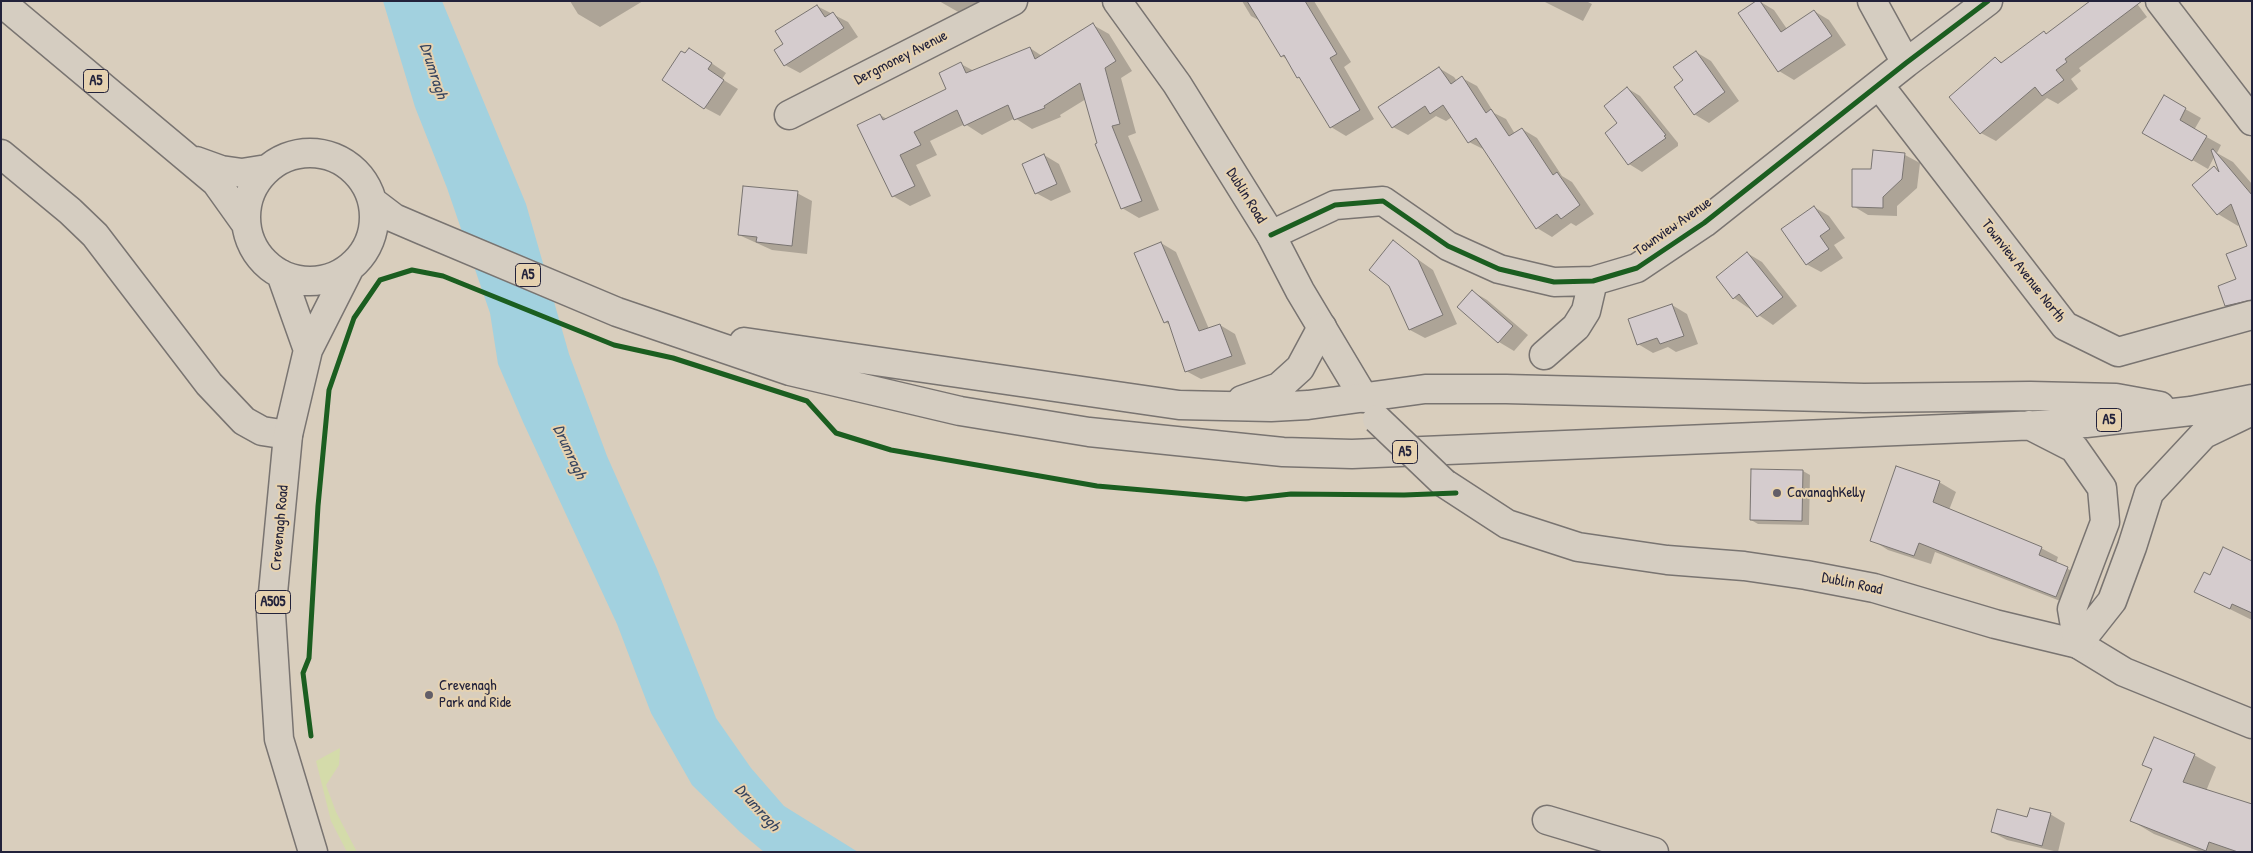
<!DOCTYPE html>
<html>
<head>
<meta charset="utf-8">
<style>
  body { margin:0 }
  #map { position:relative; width:2253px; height:853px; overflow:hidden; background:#d9cebd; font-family:"Patrick Hand",sans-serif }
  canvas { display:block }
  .frame { position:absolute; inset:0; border:2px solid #22223b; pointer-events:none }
</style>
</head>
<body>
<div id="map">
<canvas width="2253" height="853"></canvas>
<div class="frame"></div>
</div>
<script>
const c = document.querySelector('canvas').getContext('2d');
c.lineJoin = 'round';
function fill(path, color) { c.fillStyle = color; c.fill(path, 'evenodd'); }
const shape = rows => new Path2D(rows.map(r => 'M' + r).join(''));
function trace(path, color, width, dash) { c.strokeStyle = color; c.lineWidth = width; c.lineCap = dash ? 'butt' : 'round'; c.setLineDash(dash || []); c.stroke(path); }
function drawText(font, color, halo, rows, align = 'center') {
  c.font = font + ' "Patrick Hand",sans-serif'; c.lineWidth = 4; c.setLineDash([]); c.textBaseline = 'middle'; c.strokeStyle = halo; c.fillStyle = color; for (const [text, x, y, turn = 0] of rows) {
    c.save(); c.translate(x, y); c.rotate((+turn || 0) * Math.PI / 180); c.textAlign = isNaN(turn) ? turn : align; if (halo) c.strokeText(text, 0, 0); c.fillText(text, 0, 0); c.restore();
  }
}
fill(shape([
  [340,748,339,765,326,785,336,812,357,852,347,852,331,821,316,761]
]), '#d4dbaa');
fill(shape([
  [383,1,442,1,526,204,569,354,607,456,657,569,716,718,751,768,784,806,858,852,764,852,740,832,692,785,651,713,617,624,523,422,498,364,490,313,447,188,415,107]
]), '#a2d1df');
fill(shape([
  [570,1,643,1,600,27,578,14],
  [939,1,990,1,960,13],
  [1242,1,1314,1,1351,62,1344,67,1374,119,1346,136,1331,127,1302,79,1298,77,1288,60,1282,56,1262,22,1251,16],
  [1543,1,1586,1,1592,4,1583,21],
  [1759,1,1774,10,1787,29,1814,11,1829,20,1846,45,1794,80,1779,71],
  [2135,1,2147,17,2079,68,2081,71,2071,79,2078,89,2058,104,2047,98,1996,141,1981,133,1995,58,2003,63,2044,33,2048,35],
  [817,6,848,22,858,37,800,73,785,65,785,44],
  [1093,25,1109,34,1132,71,1121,78,1136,133,1128,136,1159,210,1139,218,1122,208,1098,144,1086,99,1060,115,1061,117,1032,129,1015,118,982,135,965,124,930,141,937,155,916,165,931,196,910,206,893,196,859,126,880,115,887,119,948,90,961,64,974,71,1030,48,1042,56],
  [1696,52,1711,61,1739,101,1709,123,1694,114,1685,81],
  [704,58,726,73,722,79,738,89,720,116,705,108],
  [1439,68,1454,77,1457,81,1462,78,1477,86,1494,113,1506,119,1515,134,1522,129,1537,138,1562,176,1572,182,1594,214,1576,226,1571,223,1552,237,1537,228,1485,150,1469,142,1452,117,1446,121,1436,116,1408,135,1393,127],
  [1627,88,1640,96,1678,143,1678,146,1642,172,1629,164,1619,124],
  [2164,97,2201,118,2194,130,2221,145,2217,153,2233,162,2252,184,2252,315,2247,317,2226,305,2248,247,2240,224,2238,226,2218,214,2194,185,2214,168,2220,171,2214,157,2208,169,2144,132],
  [1044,155,1059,164,1071,192,1051,201,1036,193],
  [1905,155,1920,163,1917,188,1897,206,1897,216,1868,215,1853,206,1872,170],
  [797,193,812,201,807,254,772,250,739,235],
  [1814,207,1829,216,1845,238,1834,245,1843,258,1821,272,1806,264],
  [1393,242,1433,270,1457,324,1425,338,1410,330,1390,285],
  [1161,243,1176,252,1209,329,1220,325,1235,334,1246,364,1201,379,1186,371,1170,325,1165,322],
  [1747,253,1762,262,1797,306,1773,325,1734,298],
  [1472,291,1487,300,1528,335,1514,351,1499,342,1459,307],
  [1672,305,1687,314,1698,344,1676,352,1668,347,1653,353,1638,344],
  [1752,470,1803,471,1810,475,1809,525,1758,524,1751,520],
  [1939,482,1956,492,1949,510,2041,548,2058,557,2056,563,2084,577,2073,606,1935,552,1931,564,1888,550,1872,540],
  [2252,562,2252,620,2195,592,2211,576],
  [2194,755,2216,767,2206,791,2252,852,2201,852,2154,834,2132,821,2153,770],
  [2050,814,2065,823,2058,852,2007,840,1992,832,2028,818]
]), '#0003');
const building = shape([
  [1247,1,1305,1,1337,54,1330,58,1360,110,1330,128,1299,77,1297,78,1284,55,1281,57,1247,1],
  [1756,1,1760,1,1781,32,1814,10,1832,36,1778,72,1738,13,1756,1],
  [2090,1,2142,1,2065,59,2067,62,2056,70,2064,80,2042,96,2035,87,1980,134,1949,97,1995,57,2001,63,2044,31,2046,34,2090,1],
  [817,5,825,17,833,12,844,28,784,66,774,50,783,44,775,31,817,5],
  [1093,23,1116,61,1105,68,1120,124,1112,126,1142,201,1121,209,1095,144,1097,143,1080,83,1044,106,1045,108,1014,120,1008,105,964,126,957,110,914,132,921,145,900,155,915,186,892,197,857,125,880,114,883,120,946,89,939,73,961,62,966,73,1030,47,1035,59,1093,23],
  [689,48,712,63,708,69,724,80,704,109,662,80,681,51,685,53,689,48],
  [1696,51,1725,92,1694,115,1674,87,1683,80,1673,67,1696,51],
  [1439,67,1451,84,1462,76,1486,113,1491,109,1509,136,1522,128,1553,175,1557,172,1580,205,1561,219,1557,214,1536,229,1476,138,1468,143,1443,105,1430,114,1425,106,1392,128,1378,107,1439,67],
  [1627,87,1666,135,1664,136,1666,138,1628,165,1605,133,1617,123,1604,106,1627,87],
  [2164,95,2186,108,2180,120,2207,136,2192,161,2142,133,2164,95],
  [2213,149,2252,195,2252,300,2225,306,2218,286,2236,279,2226,254,2247,246,2231,204,2217,215,2192,185,2214,166,2219,172,2211,150,2213,149],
  [1873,150,1905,153,1902,179,1883,197,1883,208,1852,207,1852,169,1871,169,1873,150],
  [1044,154,1057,184,1035,194,1022,164,1044,154],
  [743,186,798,191,792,246,756,242,757,237,738,235,743,186],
  [1814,206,1830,229,1820,236,1829,249,1806,265,1781,229,1814,206],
  [1393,240,1418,260,1443,315,1409,330,1389,286,1369,270,1393,240],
  [1161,242,1199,331,1220,324,1232,356,1185,372,1168,321,1164,323,1134,253,1161,242],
  [1747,252,1783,297,1757,317,1739,294,1733,299,1716,277,1747,252],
  [1472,290,1513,326,1498,343,1457,307,1472,290],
  [1672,304,1684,336,1660,344,1657,338,1637,345,1628,319,1672,304],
  [1896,466,1940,481,1933,502,2042,547,2039,555,2068,567,2056,597,1919,543,1914,556,1870,541,1896,466],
  [1751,469,1803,470,1802,521,1750,520,1751,469],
  [2223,547,2252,561,2252,613,2232,604,2230,609,2194,592,2204,572,2210,575,2223,547],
  [2154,737,2195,754,2183,782,2252,804,2252,852,2238,852,2209,842,2206,851,2130,821,2152,769,2142,765,2154,737],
  [2030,808,2051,813,2042,846,1991,832,1997,809,2027,817,2030,808]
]);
fill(building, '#d5ccce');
trace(building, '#797471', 1);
const minor = shape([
  [1872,1,1906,63],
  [2160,1,2252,121],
  [1879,85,2065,326,2118,352,2252,315],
  [789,115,1013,1],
  [1,154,70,211,95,235,209,384,244,421,262,431,288,435],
  [1271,235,1335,205,1383,201,1448,246,1499,269,1554,282,1593,281,1637,268,1704,223,1906,63,1988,1],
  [1544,355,1576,327,1586,311,1593,281],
  [1547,820,1654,852]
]);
const tertiary = shape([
  [1117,1,1177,84,1271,235,1300,291,1364,398]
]);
const secondary = shape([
  [1444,483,1507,524,1578,547,1667,560,1744,566,1806,575,1874,588,1995,624,2078,644,2124,672,2252,724]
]);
const trunk = shape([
  [1,2,216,182,246,224],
  '246 217a64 64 0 1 1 128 0a64 64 0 1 1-128 0Z',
  [196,161,221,170,242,173,267,169],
  [373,202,394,218,422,230,617,312,790,371,960,411,1089,432,1283,452,1352,454,2086,423,2191,411,2252,399],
  [281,274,308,350],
  [744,342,1179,405,1271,407,1308,405,1425,389,1506,389,1864,398,2030,396,2116,398,2160,406],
  [1242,400,1279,387,1300,368,1322,327],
  [2029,425,2074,448,2102,488,2105,522,2072,609,2078,644],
  [2078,644,2112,601,2132,547,2149,493,2204,434,2252,411],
  [313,852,279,739,271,614,288,435,308,350,350,267]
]);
trace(minor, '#797471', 31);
trace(tertiary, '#797471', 31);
trace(secondary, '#797471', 31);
trace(trunk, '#797471', 31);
trace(minor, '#d5cdc1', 28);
trace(tertiary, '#d5cdc1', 28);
trace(secondary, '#d5cdc1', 28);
trace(trunk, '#d5cdc1', 28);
const secondaryBridge = shape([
  [1377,419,1444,483]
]);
trace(secondaryBridge, '#797471', 31, []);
trace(secondaryBridge, '#d5cdc1', 28);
trace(shape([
  [1271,235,1335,205,1383,201,1448,246,1499,269,1554,282,1593,281,1637,268,1704,223,1906,63,1988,1],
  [311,736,303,673,309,658,318,506,329,390,354,318,380,280,412,270,443,276,614,345,673,358,807,401,836,433,891,450,1097,486,1246,499,1291,494,1404,495,1456,493]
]), '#1b5e20', 5);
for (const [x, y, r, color] of [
  [1777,493,5,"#625e68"],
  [429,695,5,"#625e68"]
]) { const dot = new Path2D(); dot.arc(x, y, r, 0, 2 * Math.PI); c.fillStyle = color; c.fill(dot); trace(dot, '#e6d2b0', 2); }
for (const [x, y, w] of [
  [96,81,25],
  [528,275,25],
  [2109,420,25],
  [1405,452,25],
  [273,602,35]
]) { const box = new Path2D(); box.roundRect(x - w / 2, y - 11.5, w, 23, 4); c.fillStyle = '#e6d2b0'; c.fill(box); trace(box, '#22223b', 1); }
drawText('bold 14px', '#22223b', null, [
  ["A5",96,81],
  ["A5",528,275],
  ["A5",2109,420],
  ["A5",1405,452],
  ["A505",273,602]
]);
drawText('15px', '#22223b', '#e6d2b0', [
  ["Dergmoney Avenue",901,58,-27],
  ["Dublin Road",1246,196,58],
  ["Townview Avenue",1673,227,-35],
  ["Townview Avenue North",2023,271,52],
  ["Crevenagh Road",280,528,-85],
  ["Dublin Road",1852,584,12]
]);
drawText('15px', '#22223b', '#e6d2b0', [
  ["CavanaghKelly",1787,493],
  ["Crevenagh",439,686],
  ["Park and Ride",439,703]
], 'left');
drawText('italic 16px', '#37455f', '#e6d2b0', [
  ["Drumragh",433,71,72],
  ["Drumragh",569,452,65],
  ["Drumragh",757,808,47]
]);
</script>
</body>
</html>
